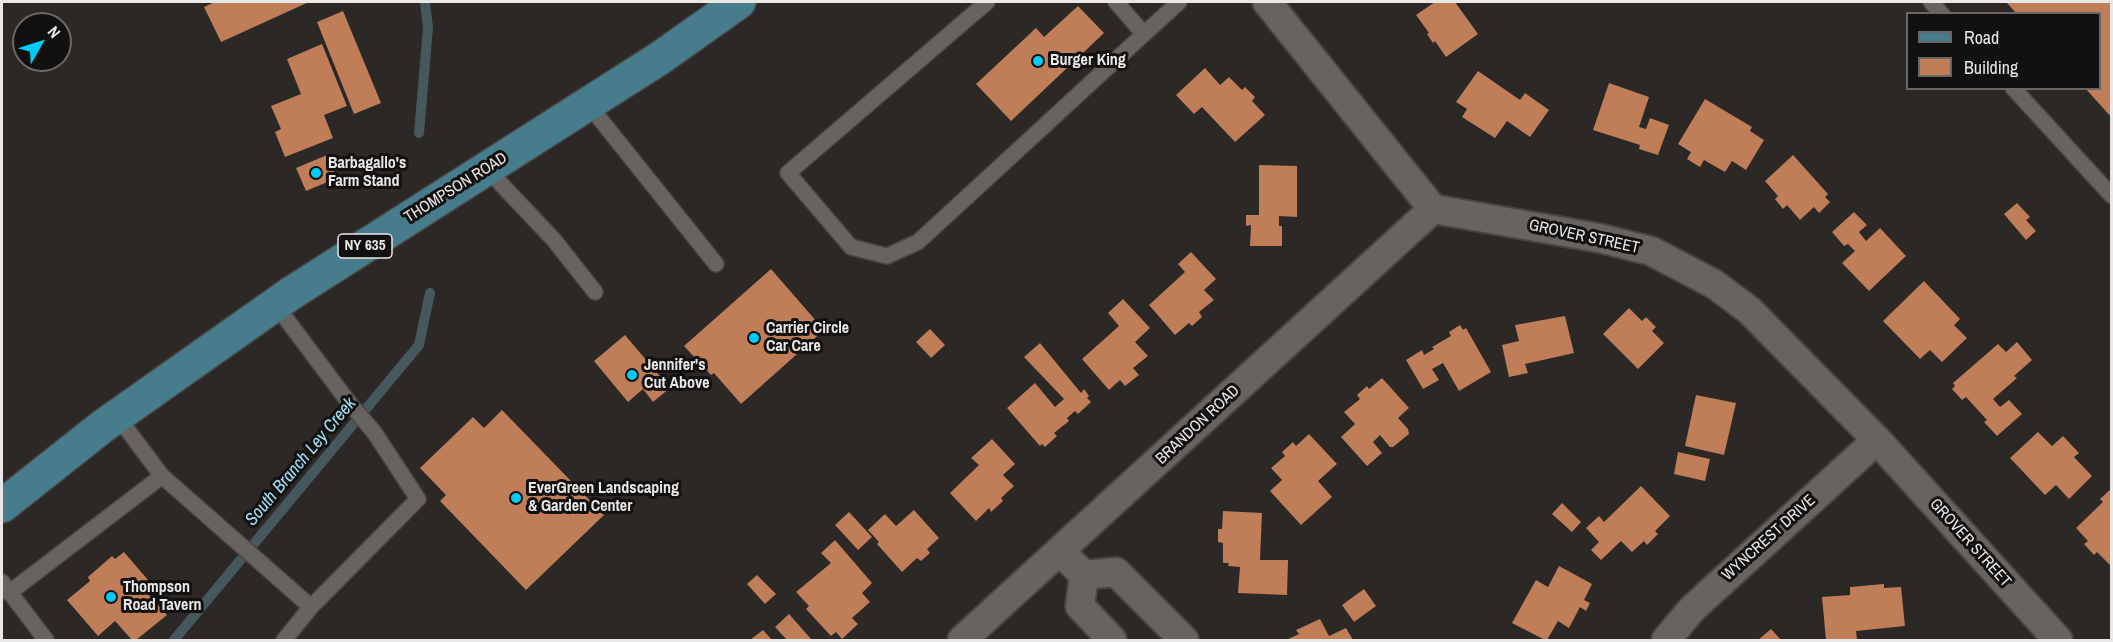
<!DOCTYPE html>
<html>
<head>
<meta charset="utf-8">
<style>
  body { margin:0 }
  #map { position:relative; width:2113px; height:642px; overflow:hidden; background:#2b2826; font-family:"Archivo Narrow",sans-serif }
  canvas { display:block }
  .frame { position:absolute; inset:0; border:3px solid #eae8e7; pointer-events:none }
  .legend { position:absolute; left:1906px; top:12px; width:195px; height:78px; box-sizing:border-box; background:#131110; border:2px solid #696766; margin:0; padding:8px 10px; list-style:none; font-size:18px; color:#eae8e7 }
  .legend li { display:flex; align-items:center; gap:12px; height:30px }
  .legend b { width:30px; border:2px solid #696766 }
  .north { position:absolute; left:12px; top:12px; width:60px; height:60px; box-sizing:border-box; background:#131110; border:2px solid #696766; border-radius:50%; rotate:51deg; font-size:16px; font-weight:700; line-height:24px; text-align:center; color:#eae8e7 }
  .north::after { content:''; display:block; margin:auto; width:21px; height:27px; background:#00cbf8; clip-path:polygon(50% 0,100% 100%,50% 72%,0 100%) }
</style>
</head>
<body>
<div id="map">
<canvas width="2113" height="642"></canvas>
<div class="frame"></div>
<ul class="legend">
<li><b style="height:8px;background:#467c8c"></b>Road</li>
<li><b style="height:16px;background:#bf7d58"></b>Building</li>
</ul>
<div class="north">N</div>
</div>
<script>
const c = document.querySelector('canvas').getContext('2d');
c.lineJoin = 'round';
const shape = rows => new Path2D(rows.map(r => 'M' + r).join(''));
function trace(path, color, width, dash) { c.strokeStyle = color; c.lineWidth = width; c.lineCap = dash ? 'butt' : 'round'; c.setLineDash(dash || []); c.stroke(path); }
function fill(path, color) { c.fillStyle = color; c.fill(path, 'evenodd'); }
function drawText(font, color, halo, rows, align = 'center') {
  c.font = font + ' "Archivo Narrow",sans-serif'; c.lineWidth = 6; c.setLineDash([]); c.textBaseline = 'middle'; c.strokeStyle = halo; c.fillStyle = color; for (const [text, x, y, turn = 0] of rows) {
    c.save(); c.translate(x, y); c.rotate((+turn || 0) * Math.PI / 180); c.textAlign = isNaN(turn) ? turn : align; if (halo) c.strokeText(text, 0, 0); c.fillText(text, 0, 0); c.restore();
  }
}
trace(shape([
  [419,133,428,28,425,2],
  [174,640,419,345,430,293]
]), '#46585e', 10);
fill(shape([
  [215,2,309,2,221,42,204,7],
  [1435,2,1455,2,1478,34,1446,57,1435,41,1433,43,1427,34,1429,33,1416,15],
  [2006,2,2112,2,2112,118,2085,88,2100,88,2100,14,2017,14],
  [1078,6,1104,33,1011,121,976,84,1036,28,1044,37],
  [343,11,381,103,354,114,317,22],
  [322,44,347,106,324,115,333,138,285,157,275,132,281,129,271,106,301,94,287,59],
  [1205,68,1220,85,1229,77,1242,90,1245,87,1255,97,1252,101,1265,115,1235,142,1202,107,1194,114,1176,95],
  [1478,71,1520,100,1525,93,1549,110,1530,137,1507,121,1495,138,1462,117,1467,109,1456,102],
  [1609,83,1649,97,1639,127,1646,129,1650,118,1669,125,1658,155,1639,149,1640,145,1593,130],
  [1705,99,1752,127,1750,131,1764,140,1746,170,1732,161,1725,172,1704,160,1700,167,1687,159,1691,152,1678,144],
  [327,155,337,178,306,191,296,168],
  [1793,155,1828,194,1825,197,1830,202,1819,213,1814,207,1800,220,1787,205,1783,209,1775,199,1778,196,1765,181],
  [1259,165,1297,166,1297,217,1279,216,1279,226,1282,226,1282,246,1250,246,1251,225,1246,226,1246,215,1259,215],
  [2017,203,2030,217,2026,220,2036,231,2026,240,2004,214],
  [1854,212,1867,225,1859,232,1866,241,1880,228,1906,256,1869,291,1842,263,1855,251,1848,244,1844,246,1832,232],
  [1191,252,1216,279,1204,290,1214,300,1199,312,1202,317,1192,326,1189,323,1175,335,1149,305,1185,272,1178,264],
  [771,269,824,330,741,404,714,373,711,375,684,346],
  [1924,281,1960,319,1954,325,1967,338,1942,362,1930,350,1920,359,1883,321],
  [1123,299,1150,328,1135,342,1148,356,1133,368,1139,375,1125,386,1120,380,1109,390,1082,359,1119,326,1108,313],
  [1629,308,1642,321,1646,317,1656,327,1652,331,1664,343,1638,369,1603,334],
  [1565,316,1574,353,1525,364,1528,373,1509,377,1502,345,1519,341,1515,325],
  [1460,325,1463,330,1466,328,1491,372,1459,391,1443,363,1432,369,1439,380,1423,389,1406,360,1422,350,1424,355,1434,349,1432,347,1451,336,1449,332],
  [930,329,945,345,931,358,916,342],
  [625,335,670,388,653,402,643,389,628,402,594,361],
  [2017,342,2032,360,2014,376,2017,378,1993,399,2000,407,2009,400,2022,414,1997,436,1984,422,1987,420,1966,397,1962,400,1952,389,1955,386,1953,383,1998,344,2006,352],
  [1040,343,1081,393,1084,389,1089,396,1087,398,1091,402,1078,414,1075,411,1067,418,1069,421,1054,433,1057,436,1045,447,1042,444,1040,446,1007,408,1035,383,1055,407,1064,399,1024,357],
  [1382,378,1409,408,1398,418,1408,429,1409,434,1393,447,1390,447,1380,435,1373,442,1382,453,1367,466,1341,437,1355,424,1344,412,1360,399,1357,395,1367,386,1369,389],
  [1696,395,1736,403,1724,455,1685,446],
  [502,410,604,515,526,590,440,501,446,495,420,468,473,417,484,428],
  [2038,432,2052,446,2063,436,2079,453,2074,457,2092,476,2069,499,2056,485,2045,495,2010,458],
  [1309,434,1337,464,1318,481,1332,497,1301,525,1270,491,1282,480,1271,468,1285,456,1282,452,1293,442,1296,446],
  [992,439,1015,464,1003,475,1014,486,1001,498,1003,501,991,512,989,508,976,521,950,493,979,465,971,458],
  [1678,452,1710,459,1705,481,1674,474],
  [1641,486,1670,516,1655,531,1658,534,1647,545,1644,541,1632,552,1621,541,1601,560,1591,550,1599,542,1586,528,1599,516,1604,522],
  [2112,488,2112,564,2110,565,2097,552,2094,555,2084,544,2088,541,2076,528,2103,502,2100,499],
  [1562,503,1581,522,1572,532,1552,514],
  [914,510,939,538,927,549,930,553,921,561,917,558,902,572,877,544,879,542,868,530,885,514,896,526],
  [1223,511,1262,513,1260,560,1288,560,1287,595,1238,593,1240,567,1228,566,1229,563,1223,563,1223,543,1218,542,1218,529,1222,529],
  [849,512,872,537,858,550,835,525],
  [835,540,872,583,862,593,870,602,852,618,858,624,842,639,836,632,831,636,806,609,809,606,796,592,831,563,821,553],
  [124,552,154,587,147,593,167,615,136,640,132,640,115,621,98,636,67,600,90,581,88,577,112,556,115,559],
  [1559,566,1592,584,1584,600,1590,603,1586,611,1580,607,1569,628,1558,621,1547,640,1545,640,1512,623,1536,580,1548,587],
  [757,575,776,594,765,604,747,584],
  [1884,584,1884,588,1901,587,1905,626,1856,631,1857,640,1826,640,1822,597,1850,595,1850,587],
  [1364,589,1376,606,1354,622,1342,605],
  [789,614,812,640,787,640,775,627],
  [1320,619,1329,636,1346,628,1353,640,1286,640,1299,634,1296,630],
  [1771,629,1781,640,1758,640],
  [763,630,772,640,750,640]
]), '#bf7d58');
const lane = shape([
  [987,2,788,173,851,247,887,256,918,242,1144,34],
  [1116,2,1144,34,1179,2],
  [1931,2,1942,14],
  [2013,88,2112,196],
  [588,104,716,264],
  [487,169,554,240,595,292],
  [275,304,350,404,374,432,418,499,311,607,284,640],
  [117,416,162,476,311,607],
  [2,582,46,640],
  [9,593,162,476]
]);
const street = shape([
  [1267,2,1433,209,1599,238,1651,251,1714,284,1749,310,1877,440,2058,640],
  [1060,551,1084,575,1116,572,1184,640],
  [1084,575,1080,606,1112,640],
  [962,640,1433,209],
  [1666,640,1692,609,1877,440]
]);
const primary = shape([
  [2,506,103,426,290,294,660,58,739,2]
]);
trace(lane, '#474543', 18);
trace(street, '#474543', 32);
trace(primary, '#474543', 36);
trace(lane, '#676361', 15);
trace(street, '#676361', 28);
trace(primary, '#467c8c', 33);
for (const [x, y, r, color] of [
  [1038,61,6,"#00cbf8"],
  [316,173,6,"#00cbf8"],
  [754,338,6,"#00cbf8"],
  [632,375,6,"#00cbf8"],
  [516,498,6,"#00cbf8"],
  [111,597,6,"#00cbf8"]
]) { const dot = new Path2D(); dot.arc(x, y, r, 0, 2 * Math.PI); c.fillStyle = color; c.fill(dot); trace(dot, '#131110', 2); }
for (const [x, y, w] of [
  [365,246,54]
]) { const box = new Path2D(); box.roundRect(x - w / 2, y - 12, w, 24, 4.5); c.fillStyle = '#131110'; c.fill(box); trace(box, '#eae8e7', 1.5); }
drawText('bold 15px', '#eae8e7', null, [
  ["NY 635",365,246]
]);
drawText('bold 16px', '#eae8e7', '#131110', [
  ["Burger King",1050,61],
  ["Barbagallo's",328,164],
  ["Farm Stand",328,182],
  ["Carrier Circle",766,329],
  ["Car Care",766,347],
  ["Jennifer's",644,366],
  ["Cut Above",644,384],
  ["EverGreen Landscaping",528,489],
  ["& Garden Center",528,507],
  ["Thompson",123,588],
  ["Road Tavern",123,606]
], 'left');
drawText('16px', '#eae8e7', '#131110', [
  ["THOMPSON ROAD",456,188,-32],
  ["GROVER STREET",1584,237,12],
  ["BRANDON ROAD",1198,425,-43],
  ["WYNCREST DRIVE",1769,538,-42],
  ["GROVER STREET",1970,543,48]
]);
drawText('italic 18px', '#9ce0f8', '#131110', [
  ["South Branch Ley Creek",301,462,-50]
]);
</script>
</body>
</html>
